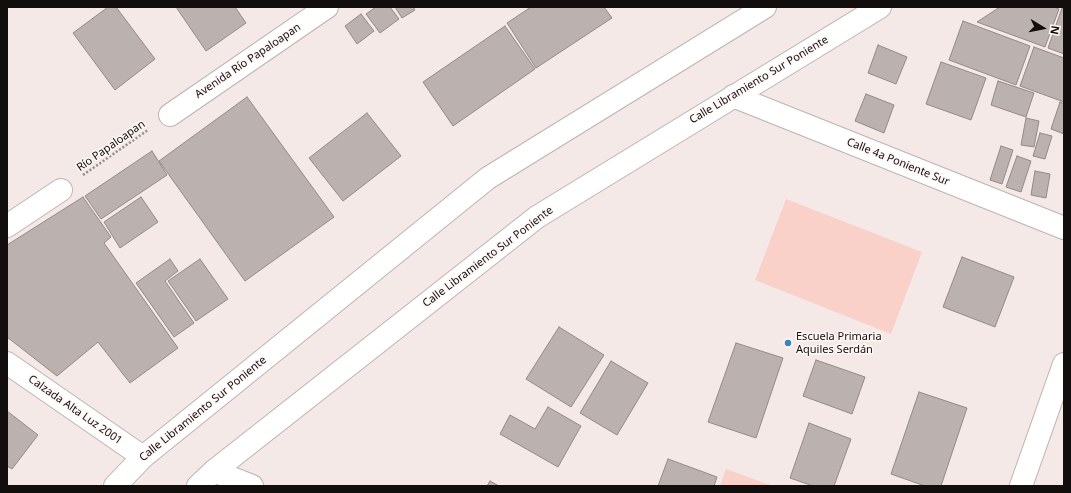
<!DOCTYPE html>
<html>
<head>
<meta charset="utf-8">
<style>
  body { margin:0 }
  #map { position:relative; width:1071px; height:493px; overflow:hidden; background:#f4e9e6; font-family:"Noto Sans",sans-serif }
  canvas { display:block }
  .frame { position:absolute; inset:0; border:8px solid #120e0e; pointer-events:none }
  .north { position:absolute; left:1023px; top:8px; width:40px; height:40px; -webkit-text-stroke:3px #fef7f6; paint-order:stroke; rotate:100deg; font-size:11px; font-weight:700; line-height:16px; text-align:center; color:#120e0e }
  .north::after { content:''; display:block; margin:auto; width:14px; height:18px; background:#120e0e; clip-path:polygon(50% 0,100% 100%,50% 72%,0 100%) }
</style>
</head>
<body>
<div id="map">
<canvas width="1071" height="493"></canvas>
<div class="frame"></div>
<div class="north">N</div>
</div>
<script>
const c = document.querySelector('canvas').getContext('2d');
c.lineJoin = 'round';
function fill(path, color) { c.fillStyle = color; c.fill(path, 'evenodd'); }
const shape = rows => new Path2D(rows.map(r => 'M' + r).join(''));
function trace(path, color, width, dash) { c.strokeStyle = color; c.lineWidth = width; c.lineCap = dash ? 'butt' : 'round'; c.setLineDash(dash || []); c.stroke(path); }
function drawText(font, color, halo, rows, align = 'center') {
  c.font = font + ' "Noto Sans",sans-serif'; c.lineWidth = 3; c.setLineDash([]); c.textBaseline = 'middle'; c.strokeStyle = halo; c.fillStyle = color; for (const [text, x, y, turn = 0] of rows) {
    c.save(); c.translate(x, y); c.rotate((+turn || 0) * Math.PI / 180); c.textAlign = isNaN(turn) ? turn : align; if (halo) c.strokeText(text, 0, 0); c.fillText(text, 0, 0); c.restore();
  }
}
fill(shape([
  [786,199,922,252,891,334,755,280],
  [726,469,773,486,720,486]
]), '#f9d1c9');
const building = shape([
  [108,7,116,7,155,59,115,90,73,33,108,7],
  [176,7,235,7,246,23,206,51,176,7],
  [376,7,390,7,399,19,380,33,366,14,376,7],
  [395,7,413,7,415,10,402,18,395,7],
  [531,7,604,7,612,18,536,68,507,23,531,7],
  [1000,7,1054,7,1059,9,1045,47,977,22,1000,7],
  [1062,8,1064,9,1064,54,1048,48,1062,8],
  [361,14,374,31,357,44,345,26,361,14],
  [963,21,1030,46,1016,85,949,60,963,21],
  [505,26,535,69,453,126,423,82,505,26],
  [878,45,907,57,896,84,868,73,878,45],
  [1034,47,1064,58,1064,102,1020,86,1034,47],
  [941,62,986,78,971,120,926,104,941,62],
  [998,81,1034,93,1026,117,991,105,998,81],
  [866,94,894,105,884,133,855,121,866,94],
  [247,97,334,217,245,281,159,161,247,97],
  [1060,102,1064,104,1064,134,1051,129,1060,102],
  [367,113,401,156,343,201,309,158,367,113],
  [1026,118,1039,121,1034,147,1021,145,1026,118],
  [1040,133,1052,136,1045,159,1033,156,1040,133],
  [1001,146,1013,150,1002,184,990,180,1001,146],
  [152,151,167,175,101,219,85,196,152,151],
  [1017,156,1031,161,1021,192,1006,187,1017,156],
  [1035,171,1050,174,1046,198,1031,195,1035,171],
  [83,197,111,237,104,243,178,348,130,383,98,342,57,376,7,337,7,245,83,197],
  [141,197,158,222,120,248,104,222,141,197],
  [962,257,1014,277,995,327,943,307,962,257],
  [170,259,178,271,165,281,194,323,174,337,136,283,170,259],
  [200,259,228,299,196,321,168,281,200,259],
  [559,327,604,355,571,407,526,379,559,327],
  [736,343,783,358,756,438,708,422,736,343],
  [816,360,865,377,852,414,803,396,816,360],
  [611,361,648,383,617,435,580,413,611,361],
  [919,392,967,408,941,486,925,486,891,474,919,392],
  [548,407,581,426,558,467,500,434,510,415,535,429,548,407],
  [7,411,38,435,12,469,7,466,7,411],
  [809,423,851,439,834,486,813,486,790,478,809,423],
  [668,459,717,477,714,486,658,486,668,459],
  [490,481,499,486,487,486,490,481]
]);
fill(building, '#bbb1ae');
trace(building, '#938986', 1);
const minor = shape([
  [733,96,1064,228],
  [170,115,327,7],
  [7,226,61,190],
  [7,363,143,457],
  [214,471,252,486]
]);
const tertiary = shape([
  [1021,486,1064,364]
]);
const primary = shape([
  [115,486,143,457,488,178,765,7],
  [198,486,214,471,537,217,880,7]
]);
trace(minor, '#beb3b1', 24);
trace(tertiary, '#beb3b1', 24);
trace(primary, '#beb3b1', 24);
trace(shape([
  [83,175,148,130]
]), '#948c8a', 2.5, [2, 2]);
trace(minor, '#fff', 22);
trace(tertiary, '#fff', 22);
trace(primary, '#fff', 22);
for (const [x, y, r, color] of [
  [788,343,4,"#3a85b8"]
]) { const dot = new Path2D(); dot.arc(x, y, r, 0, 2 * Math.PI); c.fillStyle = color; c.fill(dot); trace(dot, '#fef7f6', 1.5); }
drawText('11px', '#120e0e', '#fef7f6', [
  ["Avenida Río Papaloapan",248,61,-34],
  ["Calle Libramiento Sur Poniente",759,80,-31],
  ["Río Papaloapan",111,146,-35],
  ["Calle 4a Poniente Sur",898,162,22],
  ["Calle Libramiento Sur Poniente",488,257,-37],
  ["Calle Libramiento Sur Poniente",203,409,-39],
  ["Calzada Alta Luz 2001",75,410,35]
]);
drawText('11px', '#120e0e', '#fef7f6', [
  ["Escuela Primaria",796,337],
  ["Aquiles Serdán",796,350]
], 'left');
</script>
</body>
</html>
